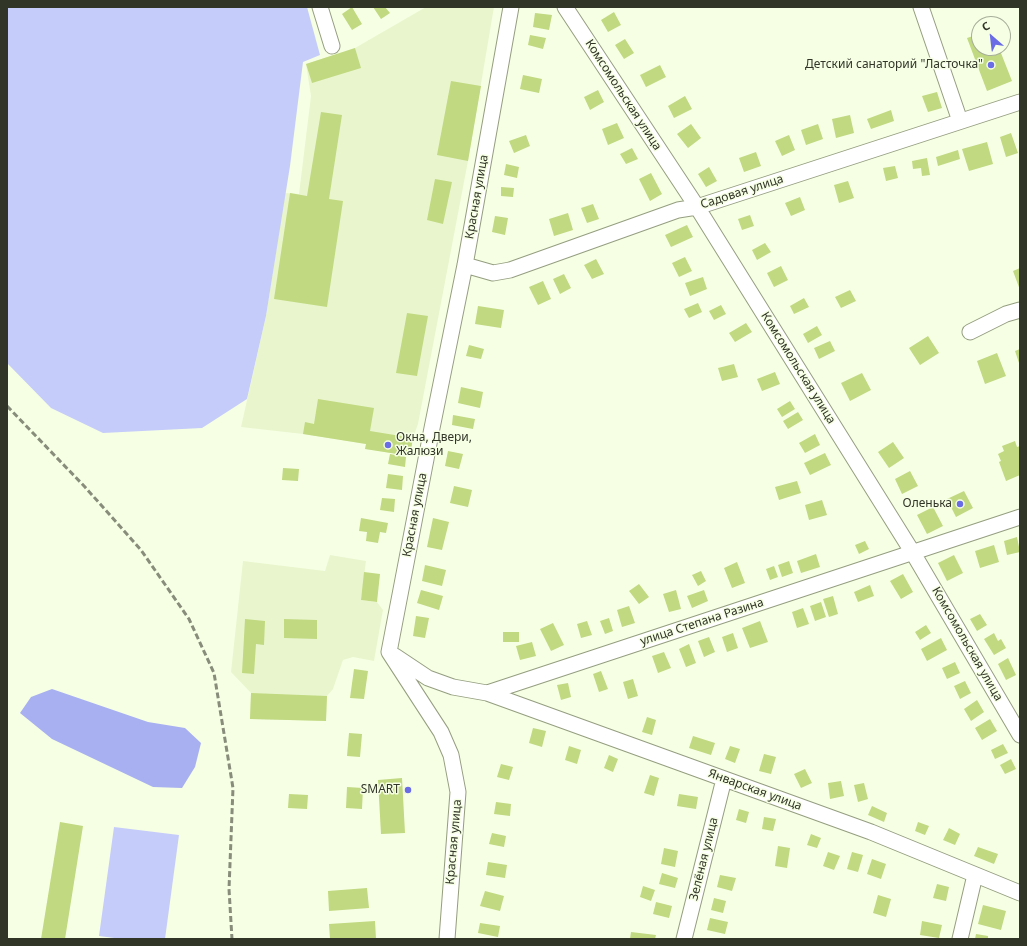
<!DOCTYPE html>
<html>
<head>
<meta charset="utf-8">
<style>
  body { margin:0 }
  #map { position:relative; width:1027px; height:946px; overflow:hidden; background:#f6ffe4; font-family:"Noto Sans",sans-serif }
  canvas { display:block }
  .frame { position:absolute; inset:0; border:8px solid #313528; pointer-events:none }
  .north { position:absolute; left:971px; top:16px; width:40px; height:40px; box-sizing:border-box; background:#f6ffe4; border:1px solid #a7ae99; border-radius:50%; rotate:332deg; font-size:11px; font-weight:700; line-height:16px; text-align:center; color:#313528 }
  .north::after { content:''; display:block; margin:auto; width:14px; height:18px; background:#6a6ce5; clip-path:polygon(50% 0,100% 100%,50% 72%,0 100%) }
</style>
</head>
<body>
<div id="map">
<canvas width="1027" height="946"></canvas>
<div class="frame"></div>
<div class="north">С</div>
</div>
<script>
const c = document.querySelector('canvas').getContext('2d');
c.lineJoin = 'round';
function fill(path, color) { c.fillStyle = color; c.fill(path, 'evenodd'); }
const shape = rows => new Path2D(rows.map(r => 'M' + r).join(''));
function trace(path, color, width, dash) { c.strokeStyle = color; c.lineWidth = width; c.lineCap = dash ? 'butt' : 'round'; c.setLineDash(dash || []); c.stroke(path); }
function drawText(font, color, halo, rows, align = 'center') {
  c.font = font + ' "Noto Sans",sans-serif'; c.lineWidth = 3; c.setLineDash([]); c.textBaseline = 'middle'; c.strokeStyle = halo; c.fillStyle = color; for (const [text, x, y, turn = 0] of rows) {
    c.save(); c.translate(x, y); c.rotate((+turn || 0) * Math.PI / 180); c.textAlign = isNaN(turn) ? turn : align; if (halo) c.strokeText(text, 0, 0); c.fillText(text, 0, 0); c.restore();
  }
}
fill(shape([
  [426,7,494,7,468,161,418,424,413,438,410,456,365,449,366,444,303,434,241,427,266,316,285,193,299,194,311,96,306,64,355,48],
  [330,555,366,561,361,600,377,602,383,610,374,661,353,657,343,660,333,689,327,696,326,721,250,719,251,693,231,672,243,561,325,571]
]), '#e9f6cd');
fill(shape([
  [7,7,307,7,320,55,303,62,290,166,266,316,247,399,202,428,103,433,51,408,7,363],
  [114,827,179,835,165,939,122,939,99,936]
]), '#c6ccfa');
fill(shape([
  [52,689,148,722,185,728,201,743,195,767,182,788,153,787,52,739,20,713,31,697]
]), '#a8b0f1');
fill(shape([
  [352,7,362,24,352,30,342,14],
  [373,7,385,7,390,13,381,19],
  [614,12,621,25,608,32,601,20],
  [535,13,552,15,549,30,533,27],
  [979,34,979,48,999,48,1012,81,987,91,967,38],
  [530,35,546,38,543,49,528,45],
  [625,39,634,53,624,59,615,45],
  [355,48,361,68,312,83,306,64],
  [660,65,666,77,646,87,640,75],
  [523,75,542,79,539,93,520,89],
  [451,81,481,86,468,161,437,155],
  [598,90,604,102,590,110,584,97],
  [937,92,942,108,928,112,922,96],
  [685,96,692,109,674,118,668,106],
  [891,110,894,121,871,129,867,119],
  [321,112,342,115,329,199,343,201,327,307,274,299,290,193,307,196],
  [850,115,854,133,836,138,832,119],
  [617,123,624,138,608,145,602,129],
  [691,124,701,138,688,148,677,134],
  [818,124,823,139,806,145,801,130],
  [1011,133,1018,153,1006,157,1000,137],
  [526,135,530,146,514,153,509,141],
  [789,135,795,150,782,156,775,141],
  [987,142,993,164,969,171,962,149],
  [632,148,638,159,626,164,620,154],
  [958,150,960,159,938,166,936,157],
  [756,152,761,166,744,172,739,158],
  [927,158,930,175,922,176,921,168,913,169,912,161],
  [506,164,519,167,517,178,504,175],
  [895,166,898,178,886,181,883,168],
  [709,167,717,181,706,187,698,174],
  [651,173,662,194,650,201,639,179],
  [435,179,452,182,443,224,427,220],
  [848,181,854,198,839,203,834,185],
  [501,187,514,188,513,197,501,196],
  [800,197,805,210,791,216,785,203],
  [593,204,599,219,587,223,581,208],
  [568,213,573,230,554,236,549,219],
  [750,215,754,226,742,230,738,219],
  [495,216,508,218,505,235,492,232],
  [687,225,693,237,671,247,665,235],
  [765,243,771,252,757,260,752,250],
  [685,257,692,271,679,277,672,263],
  [596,259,604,274,592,279,584,265],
  [781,266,788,280,774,287,767,273],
  [1020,268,1020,290,1013,271],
  [564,274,571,288,560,294,553,279],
  [703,277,707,289,690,296,685,283],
  [543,281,551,299,538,305,529,287],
  [850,290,856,301,841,308,835,297],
  [804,298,809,307,794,314,790,306],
  [698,303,702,312,689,318,684,309],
  [721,305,726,314,714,320,709,311],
  [478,306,504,310,501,328,475,324],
  [407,313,428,316,417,376,396,373],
  [746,323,752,332,735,342,729,333],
  [817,326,822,335,808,343,803,334],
  [928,336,939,353,920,365,909,348],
  [830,341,835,351,819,359,814,348],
  [469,345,484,349,481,359,466,356],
  [1020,349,1020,366,1015,351],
  [997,353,1006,376,985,384,977,361],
  [734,364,738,377,722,381,718,368],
  [775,372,780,384,762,391,757,379],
  [862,373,871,390,850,401,841,383],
  [461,387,483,392,480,408,458,403],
  [318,399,374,408,370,431,413,438,410,456,365,449,366,444,303,434,305,422,314,424],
  [790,401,795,409,782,417,777,409],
  [798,412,803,420,788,429,783,421],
  [453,415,475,419,473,429,452,425],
  [815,434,820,445,805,453,799,443],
  [1015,441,1017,447,1020,446,1020,475,1006,481,999,462,1001,461,998,454,1004,451,1002,446],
  [893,442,904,458,889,468,878,452],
  [448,451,463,454,459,469,445,466],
  [825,453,831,465,810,475,804,463],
  [390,454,406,457,405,467,388,464],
  [283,468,299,469,298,481,282,480],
  [910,471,918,486,902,494,895,479],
  [388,474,403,476,402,490,386,488],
  [797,481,801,493,779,500,775,487],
  [454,486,472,490,468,507,450,503],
  [964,491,973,508,956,517,947,499],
  [382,498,395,499,394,512,380,510],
  [822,500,827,515,809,520,805,505],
  [933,507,943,526,927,534,917,515],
  [361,518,388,523,386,533,380,532,378,543,366,541,367,532,359,531],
  [433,518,449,522,442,550,427,547],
  [1017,537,1020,552,1007,555,1004,541],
  [865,541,869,549,859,554,855,545],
  [994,545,999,562,980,568,975,551],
  [816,554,820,567,801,573,797,561],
  [954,555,963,573,947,581,938,563],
  [789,561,793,573,782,577,778,565],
  [737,562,745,583,732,588,724,568],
  [425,565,446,570,442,586,422,581],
  [774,566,778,577,770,580,766,569],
  [701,571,706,581,698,586,692,575],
  [364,572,380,574,377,602,361,600],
  [903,574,913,592,901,599,890,581],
  [639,584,649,597,639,604,629,591],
  [870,585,874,596,858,602,854,592],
  [421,590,443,596,439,610,417,603],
  [676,590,681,609,669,612,663,594],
  [704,590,708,601,692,608,687,596],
  [833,596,838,614,829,617,823,599],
  [821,602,826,617,815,621,810,606],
  [629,606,635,623,622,627,617,610],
  [803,608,809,624,797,628,792,612],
  [980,614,987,625,977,631,970,619],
  [416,616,429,618,425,638,413,636],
  [609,618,613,631,605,634,600,621],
  [245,619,265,621,264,645,256,644,254,674,242,673],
  [284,619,317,620,317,639,284,638],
  [587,621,592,635,581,638,577,624],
  [760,621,768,642,750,648,742,628],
  [553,623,564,645,551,651,540,629],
  [926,625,931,633,920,640,915,632],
  [503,632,519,632,519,642,503,642],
  [733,633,738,648,727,652,722,637],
  [994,633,998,641,1001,639,1006,648,994,655,984,639],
  [709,637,715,652,704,657,698,641],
  [941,638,947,650,927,661,921,649],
  [532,642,536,656,520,660,516,646],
  [689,644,696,663,686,667,679,649],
  [664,652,671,668,658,673,652,656],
  [1008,658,1016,675,1006,680,998,664],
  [955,662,960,673,947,679,942,668],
  [354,669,368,671,364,699,350,698],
  [601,671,608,689,599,692,593,674],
  [633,679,638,696,628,699,623,682],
  [965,681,971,693,960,699,954,686],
  [568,683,571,697,561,700,557,685],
  [251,693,327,696,326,721,250,719],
  [977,700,984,712,971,721,964,709],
  [647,717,656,720,652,735,642,732],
  [990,719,997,731,982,740,975,728],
  [533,728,546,731,542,747,529,743],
  [349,733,362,734,360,757,347,756],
  [693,736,715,743,711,755,689,748],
  [1003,744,1008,753,995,759,991,750],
  [569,746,581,750,577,764,565,760],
  [730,746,740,749,735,763,725,759],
  [764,754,776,757,771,774,759,771],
  [609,755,618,759,613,772,604,768],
  [1011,759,1016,769,1005,774,1000,765],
  [501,764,513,767,509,780,497,777],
  [805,769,812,783,801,788,794,774],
  [650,775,659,778,654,796,644,793],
  [402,778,405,833,381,834,378,780],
  [841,781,844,796,830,799,828,783],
  [864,783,868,799,858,802,854,785],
  [347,787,363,788,362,809,346,808],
  [289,794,308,795,307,809,288,808],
  [679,794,698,797,696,809,677,806],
  [496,802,511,804,510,816,494,814],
  [872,806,887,813,884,822,868,815],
  [739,809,749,812,746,823,736,820],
  [764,817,776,819,773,831,762,829],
  [60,822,83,826,65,939,41,939],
  [918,822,929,826,925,835,915,831],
  [949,828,960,834,955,845,943,840],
  [492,833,506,836,504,847,489,844],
  [811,834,821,838,817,848,807,845],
  [778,846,790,848,787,868,775,866],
  [978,847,998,854,994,864,974,856],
  [664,848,678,851,675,867,661,864],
  [828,852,840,856,834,870,823,866],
  [852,852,863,855,858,872,847,869],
  [872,859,886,864,881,879,867,874],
  [488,862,507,865,505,878,486,875],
  [662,873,678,878,675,888,659,884],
  [720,875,736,878,732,891,717,887],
  [937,884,949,887,946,901,933,898],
  [643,886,655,890,651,901,640,897],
  [367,888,369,908,329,911,328,891],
  [485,891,504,896,500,911,480,906],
  [878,895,891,899,886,917,873,913],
  [714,898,726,901,723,913,711,910],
  [656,902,672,906,669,918,653,914],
  [983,905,1006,911,1001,930,978,924],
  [710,918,728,922,725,934,707,930],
  [375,921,376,939,330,939,329,924],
  [922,921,942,925,939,938,920,935],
  [480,923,500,926,498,937,478,933],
  [631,932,656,935,655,939,630,939],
  [976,934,988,936,988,939,975,939]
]), '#c1d981');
const minor = shape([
  [320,7,332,46],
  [565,7,697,207,913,553,1020,735],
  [921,7,960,121],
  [465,265,493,273,510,270,678,210,697,207,1020,102],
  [970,332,1006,314,1020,310],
  [395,656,428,678,453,687,487,693,1020,517],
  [487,693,871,832,1020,893],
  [447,939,458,792,451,755,441,732,389,652,432,428,465,265,511,7],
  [684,939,724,779],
  [960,939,975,875]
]);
trace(minor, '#959e80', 17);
trace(minor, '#fff', 15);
trace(shape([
  [7,406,85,487,141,550,189,619,214,673,233,788,229,889,232,939]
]), '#878d7a', 3, [6, 3]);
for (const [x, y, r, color] of [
  [991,65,4,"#6a6ce5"],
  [388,445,4,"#6a6ce5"],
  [960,504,4,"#6a6ce5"],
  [408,790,4,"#6a6ce5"]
]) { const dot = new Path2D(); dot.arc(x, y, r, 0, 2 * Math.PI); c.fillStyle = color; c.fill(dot); trace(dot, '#f6ffe4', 1.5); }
drawText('12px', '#313528', '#f6ffe4', [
  ["Детский санаторий \"Ласточка\"",983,65],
  ["Окна, Двери,",396,438,"left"],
  ["Жалюзи",396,452,"left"],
  ["Оленька",952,504],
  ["SMART",400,790]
], 'right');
drawText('12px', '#313528', '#f6ffe4', [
  ["Комсомольская улица",623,95,57],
  ["Садовая улица",742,192,-18],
  ["Красная улица",477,197,-80],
  ["Комсомольская улица",798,368,58],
  ["Красная улица",415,515,-79],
  ["улица Степана Разина",702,622,-18],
  ["Комсомольская улица",967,644,60],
  ["Январская улица",755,790,20],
  ["Красная улица",454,842,-85],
  ["Зелёная улица",704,859,-76]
]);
</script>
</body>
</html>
